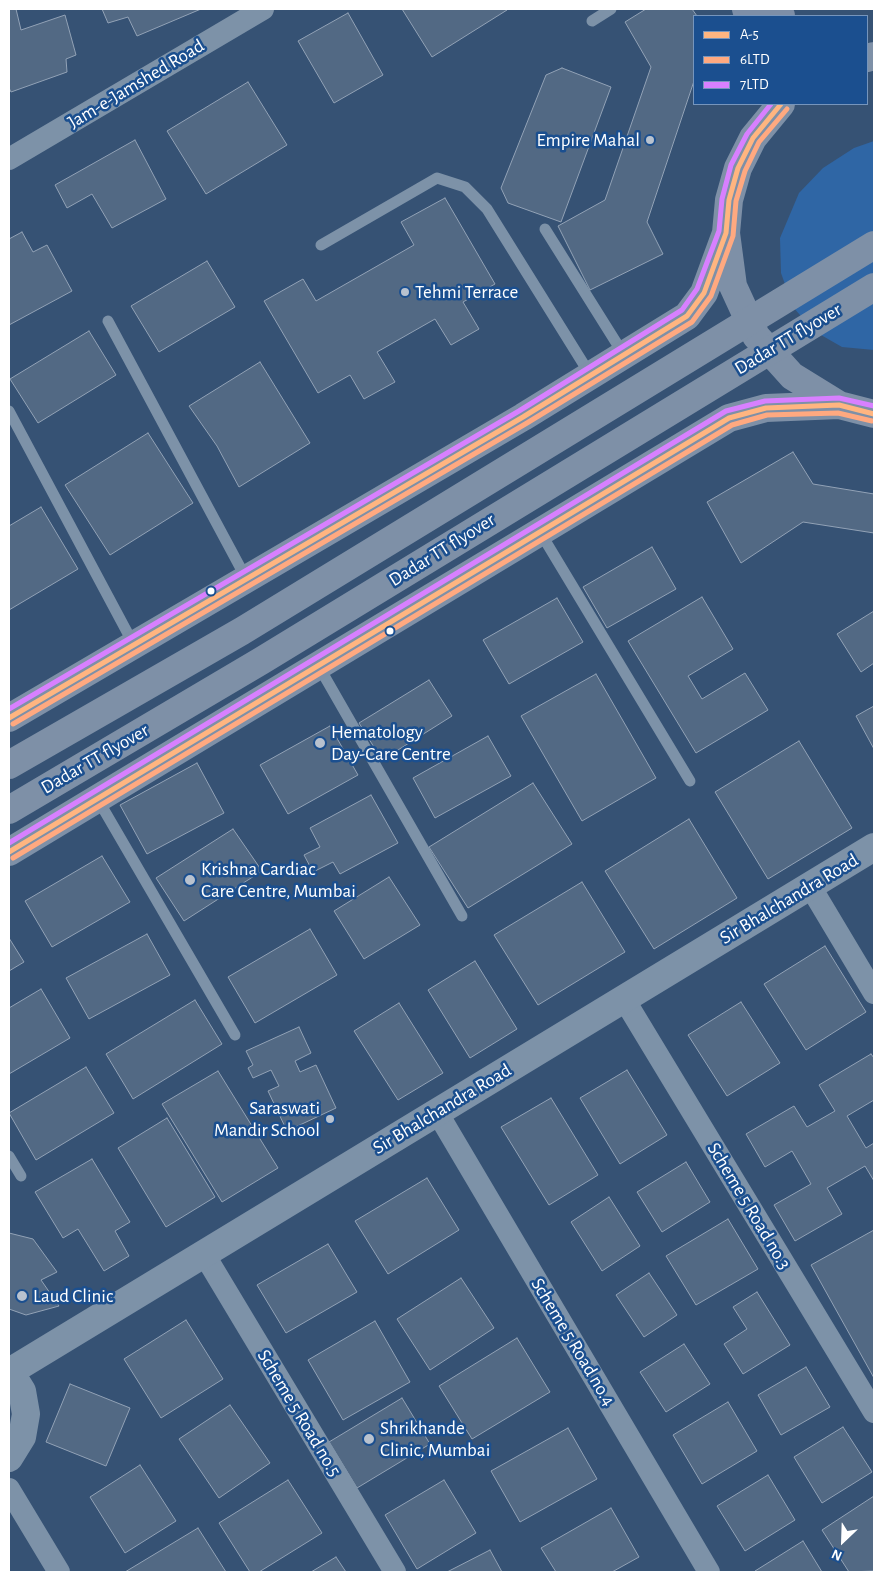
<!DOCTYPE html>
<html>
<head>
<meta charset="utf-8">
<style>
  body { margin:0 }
  #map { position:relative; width:883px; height:1581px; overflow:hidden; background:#365274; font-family:"Alegreya Sans",sans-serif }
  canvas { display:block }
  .frame { position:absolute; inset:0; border:10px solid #fff; pointer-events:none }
  .legend { position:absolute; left:693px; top:15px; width:175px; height:90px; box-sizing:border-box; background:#1b4f8f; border:1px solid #7695bc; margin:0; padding:6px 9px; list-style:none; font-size:15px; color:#fff }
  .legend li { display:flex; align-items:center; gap:10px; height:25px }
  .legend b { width:25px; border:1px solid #7695bc }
  .north { position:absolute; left:818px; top:1516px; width:50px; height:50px; -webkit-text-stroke:4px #1b4f8f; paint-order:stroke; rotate:204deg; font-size:14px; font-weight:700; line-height:20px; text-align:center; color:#fff }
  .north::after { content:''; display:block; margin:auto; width:18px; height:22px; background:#fff; clip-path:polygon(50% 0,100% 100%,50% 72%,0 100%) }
</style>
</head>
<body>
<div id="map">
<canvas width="883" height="1581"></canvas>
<div class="frame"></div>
<ul class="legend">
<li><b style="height:6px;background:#ffb580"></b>A-5</li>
<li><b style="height:6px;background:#ffa980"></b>6LTD</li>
<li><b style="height:6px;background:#d880ff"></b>7LTD</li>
</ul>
<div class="north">N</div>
</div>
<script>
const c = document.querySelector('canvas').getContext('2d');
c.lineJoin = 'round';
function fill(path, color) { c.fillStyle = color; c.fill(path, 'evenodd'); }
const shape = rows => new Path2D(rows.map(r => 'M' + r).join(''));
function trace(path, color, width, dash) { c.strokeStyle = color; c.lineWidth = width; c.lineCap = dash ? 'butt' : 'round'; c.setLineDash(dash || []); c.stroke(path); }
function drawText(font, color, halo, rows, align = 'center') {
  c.font = font + ' "Alegreya Sans",sans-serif'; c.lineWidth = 5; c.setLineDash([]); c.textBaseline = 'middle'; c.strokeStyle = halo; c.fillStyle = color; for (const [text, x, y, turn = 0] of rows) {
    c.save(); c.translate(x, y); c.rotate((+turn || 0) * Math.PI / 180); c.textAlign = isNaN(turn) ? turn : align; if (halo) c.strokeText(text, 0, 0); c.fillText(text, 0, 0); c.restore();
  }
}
fill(shape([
  [874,141,874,350,842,347,814,331,793,307,781,273,780,238,799,193,823,168,854,148]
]), '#2f66a5');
const building = shape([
  [9,9,18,9,16,9,21,30,65,15,76,55,66,59,67,72,11,92,9,88,9,9],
  [102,9,201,9,137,36,128,17,108,23,102,9],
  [402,9,506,9,507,10,432,57,402,9],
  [646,9,692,9,697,16,694,16,694,81,647,222,663,254,590,290,558,226,605,200,651,67,625,22,646,9],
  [348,13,383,75,334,103,298,41,348,13],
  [562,68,611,87,561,222,508,203,501,188,546,75,562,68],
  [248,82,287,145,206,194,167,131,248,82],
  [135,140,166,199,112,228,92,194,67,208,55,185,135,140],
  [445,198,495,284,463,302,479,329,451,345,435,319,377,352,395,382,364,399,350,375,318,393,264,301,303,279,316,301,414,245,401,222,445,198],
  [22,232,33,252,47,245,72,291,9,325,9,239,22,232],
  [207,261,235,307,159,352,131,306,207,261],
  [89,331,116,375,38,423,10,379,89,331],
  [260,362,310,443,239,487,217,446,189,406,260,362],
  [148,433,193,503,110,555,65,485,148,433],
  [793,452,813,484,874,494,874,533,803,522,741,563,707,502,793,452],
  [41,507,78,569,9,610,9,526,41,507],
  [652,547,676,589,607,628,583,587,652,547],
  [702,597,733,649,688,676,702,699,745,673,768,710,696,753,628,641,702,597],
  [557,598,583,642,509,684,483,640,557,598],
  [874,611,874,663,861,672,837,634,874,611],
  [596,674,656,778,582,821,521,716,596,674],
  [429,680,452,716,382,760,359,723,429,680],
  [874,706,874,749,856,716,874,706],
  [330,726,358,775,288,814,260,765,330,726],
  [488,736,511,776,435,818,413,778,488,736],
  [799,741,852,828,768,879,715,792,799,741],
  [197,763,224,813,147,854,120,805,197,763],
  [533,783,572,844,468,908,429,847,533,783],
  [371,795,398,843,340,874,333,862,313,872,304,855,320,847,310,828,371,795],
  [689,819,737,898,654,949,605,871,689,819],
  [233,829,262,871,184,921,156,878,233,829],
  [102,856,130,902,52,947,25,901,102,856],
  [389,877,420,925,364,959,334,911,389,877],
  [582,882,625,952,538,1005,494,935,582,882],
  [310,929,337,975,255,1023,228,977,310,929],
  [147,934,170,975,89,1019,66,978,147,934],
  [9,938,24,962,9,971,9,938],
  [825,946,866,1012,806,1050,764,984,825,946],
  [475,961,517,1029,470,1058,428,990,475,961],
  [41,989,70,1038,9,1074,9,1008,41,989],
  [195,1000,222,1044,133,1099,106,1054,195,1000],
  [741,1002,780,1063,727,1096,688,1035,741,1002],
  [399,1003,443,1073,398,1100,354,1031,399,1003],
  [299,1027,311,1053,295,1061,300,1072,316,1065,336,1108,287,1131,268,1091,279,1086,271,1070,253,1078,248,1068,253,1065,246,1051,299,1027],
  [871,1054,874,1058,874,1100,847,1116,866,1148,874,1143,874,1181,865,1166,827,1188,842,1214,795,1241,774,1205,811,1184,792,1151,765,1167,746,1134,794,1106,807,1127,835,1111,819,1085,871,1054],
  [86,1067,114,1113,36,1160,9,1113,86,1067],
  [627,1070,667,1135,620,1164,580,1098,627,1070],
  [218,1071,278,1168,222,1202,162,1104,218,1071],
  [551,1098,598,1175,549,1205,501,1127,551,1098],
  [167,1118,215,1197,166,1227,118,1148,167,1118],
  [92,1159,130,1222,115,1231,129,1256,104,1271,78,1229,63,1238,35,1192,92,1159],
  [686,1162,710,1202,662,1232,637,1192,686,1162],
  [427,1178,459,1230,388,1274,355,1221,427,1178],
  [609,1197,640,1246,602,1271,571,1222,609,1197],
  [728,1219,758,1269,696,1305,666,1256,728,1219],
  [874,1230,874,1378,811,1265,874,1230],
  [9,1233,33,1239,57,1272,41,1280,59,1306,26,1315,9,1309,9,1233],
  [328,1244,357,1292,286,1333,257,1285,328,1244],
  [649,1273,677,1315,644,1337,616,1295,649,1273],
  [461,1278,494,1328,430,1370,397,1319,461,1278],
  [757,1292,790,1345,743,1374,724,1344,747,1329,733,1307,757,1292],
  [186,1320,223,1379,161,1418,124,1359,186,1320],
  [375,1321,410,1382,343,1420,308,1360,375,1321],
  [517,1338,550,1392,472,1439,439,1386,517,1338],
  [684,1344,710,1384,666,1412,640,1372,684,1344],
  [806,1367,830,1407,781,1435,758,1395,806,1367],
  [70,1384,130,1408,106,1466,46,1442,70,1384],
  [402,1398,430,1444,357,1488,329,1442,402,1398],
  [728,1402,757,1451,702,1484,673,1435,728,1402],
  [230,1405,270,1463,219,1498,179,1439,230,1405],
  [843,1427,872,1472,822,1503,794,1457,843,1427],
  [568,1428,597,1479,520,1522,491,1471,568,1428],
  [140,1465,176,1521,125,1553,90,1497,140,1465],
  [768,1475,795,1520,745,1551,717,1506,768,1475],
  [288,1480,322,1533,259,1572,250,1572,219,1523,288,1480],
  [444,1480,476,1533,417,1569,385,1515,444,1480],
  [874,1496,874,1571,849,1572,822,1530,874,1496],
  [611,1508,639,1557,612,1572,556,1572,541,1548,611,1508],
  [198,1528,226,1572,125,1572,198,1528],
  [803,1541,822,1572,756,1572,755,1571,803,1541],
  [490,1550,502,1572,447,1572,490,1550],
  [336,1557,346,1572,311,1572,336,1557]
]);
fill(building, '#526984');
trace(building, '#92a2b6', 1);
trace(shape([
  [592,21,611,9],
  [545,229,624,355],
  [321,245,437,178,465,187,487,209,591,376],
  [108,321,247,580],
  [9,411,134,645],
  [540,532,690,781],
  [318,665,462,916],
  [97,798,235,1035],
  [9,1156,21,1176]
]), '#7d92a8', 11);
trace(shape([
  [9,159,263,9],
  [810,886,874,993],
  [624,999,874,1412],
  [437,1112,709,1572],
  [204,1254,395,1572],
  [9,1489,59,1572]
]), '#7d92a8', 22);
trace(shape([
  [9,1370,22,1391,26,1414,22,1437,9,1458],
  [11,1371,874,847]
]), '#7d92a8', 28);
trace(shape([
  [746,9,748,16],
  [774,9,781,16]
]), '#7d8ea7', 28);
trace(shape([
  [867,58,874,56],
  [781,104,753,138,738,168,729,200,726,233,733,286,756,336,792,376,839,405,874,414],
  [9,718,523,417,687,316,704,293,726,233],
  [9,852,729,418,766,408,839,405]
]), '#7e90a7', 28);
trace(shape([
  [9,765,242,631,874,245],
  [9,810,261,661,874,287]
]), '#7e90a7', 28);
trace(shape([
  [9,718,523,417,687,316,704,293,726,233,729,200,738,168,753,138,781,104],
  [9,852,729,418,766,408,839,405,874,414]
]), '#ffb580', 5);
trace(shape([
  [13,724,527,423,692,322,711,296,733,236,736,201,745,171,759,142,787,109],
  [13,858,732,425,767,415,838,413,872,421]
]), '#ffa980', 5);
trace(shape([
  [9,709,519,411,682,310,697,289,719,231,722,199,731,165,747,134,771,104],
  [9,843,726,411,765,401,839,398,874,406]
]), '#d880ff', 5);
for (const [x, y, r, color] of [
  [650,140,5,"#b9c2ce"],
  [405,292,5,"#b9c2ce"],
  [211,591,4.5,"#fff"],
  [390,631,4.5,"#fff"],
  [320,743,6,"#b9c2ce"],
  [190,880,6,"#b9c2ce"],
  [330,1119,5,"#b9c2ce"],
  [22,1296,6,"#b9c2ce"],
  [369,1439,6,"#b9c2ce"]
]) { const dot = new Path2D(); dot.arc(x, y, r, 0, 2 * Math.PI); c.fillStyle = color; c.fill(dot); trace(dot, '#1b4f8f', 2); }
drawText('19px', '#fff', '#1b4f8f', [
  ["Jam-e-Jamshed Road",136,84,-31],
  ["Dadar TT flyover",788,339,-31],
  ["Dadar TT flyover",442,550,-32],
  ["Dadar TT flyover",95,759,-30],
  ["Sir Bhalchandra Road",789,899,-31],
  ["Sir Bhalchandra Road",442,1109,-31],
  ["Scheme 5 Road no.3",749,1206,59],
  ["Scheme 5 Road no.4",573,1342,59],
  ["Scheme 5 Road no.5",299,1413,59]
]);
drawText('19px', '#fff', '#1b4f8f', [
  ["Empire Mahal",640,140,"right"],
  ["Tehmi Terrace",415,292],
  ["Hematology",331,732],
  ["Day-Care Centre",331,754],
  ["Krishna Cardiac",201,869],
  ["Care Centre, Mumbai",201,891],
  ["Saraswati",320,1108,"right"],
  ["Mandir School",320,1130,"right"],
  ["Laud Clinic",33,1296],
  ["Shrikhande",380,1428],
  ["Clinic, Mumbai",380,1450]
], 'left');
</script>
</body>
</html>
